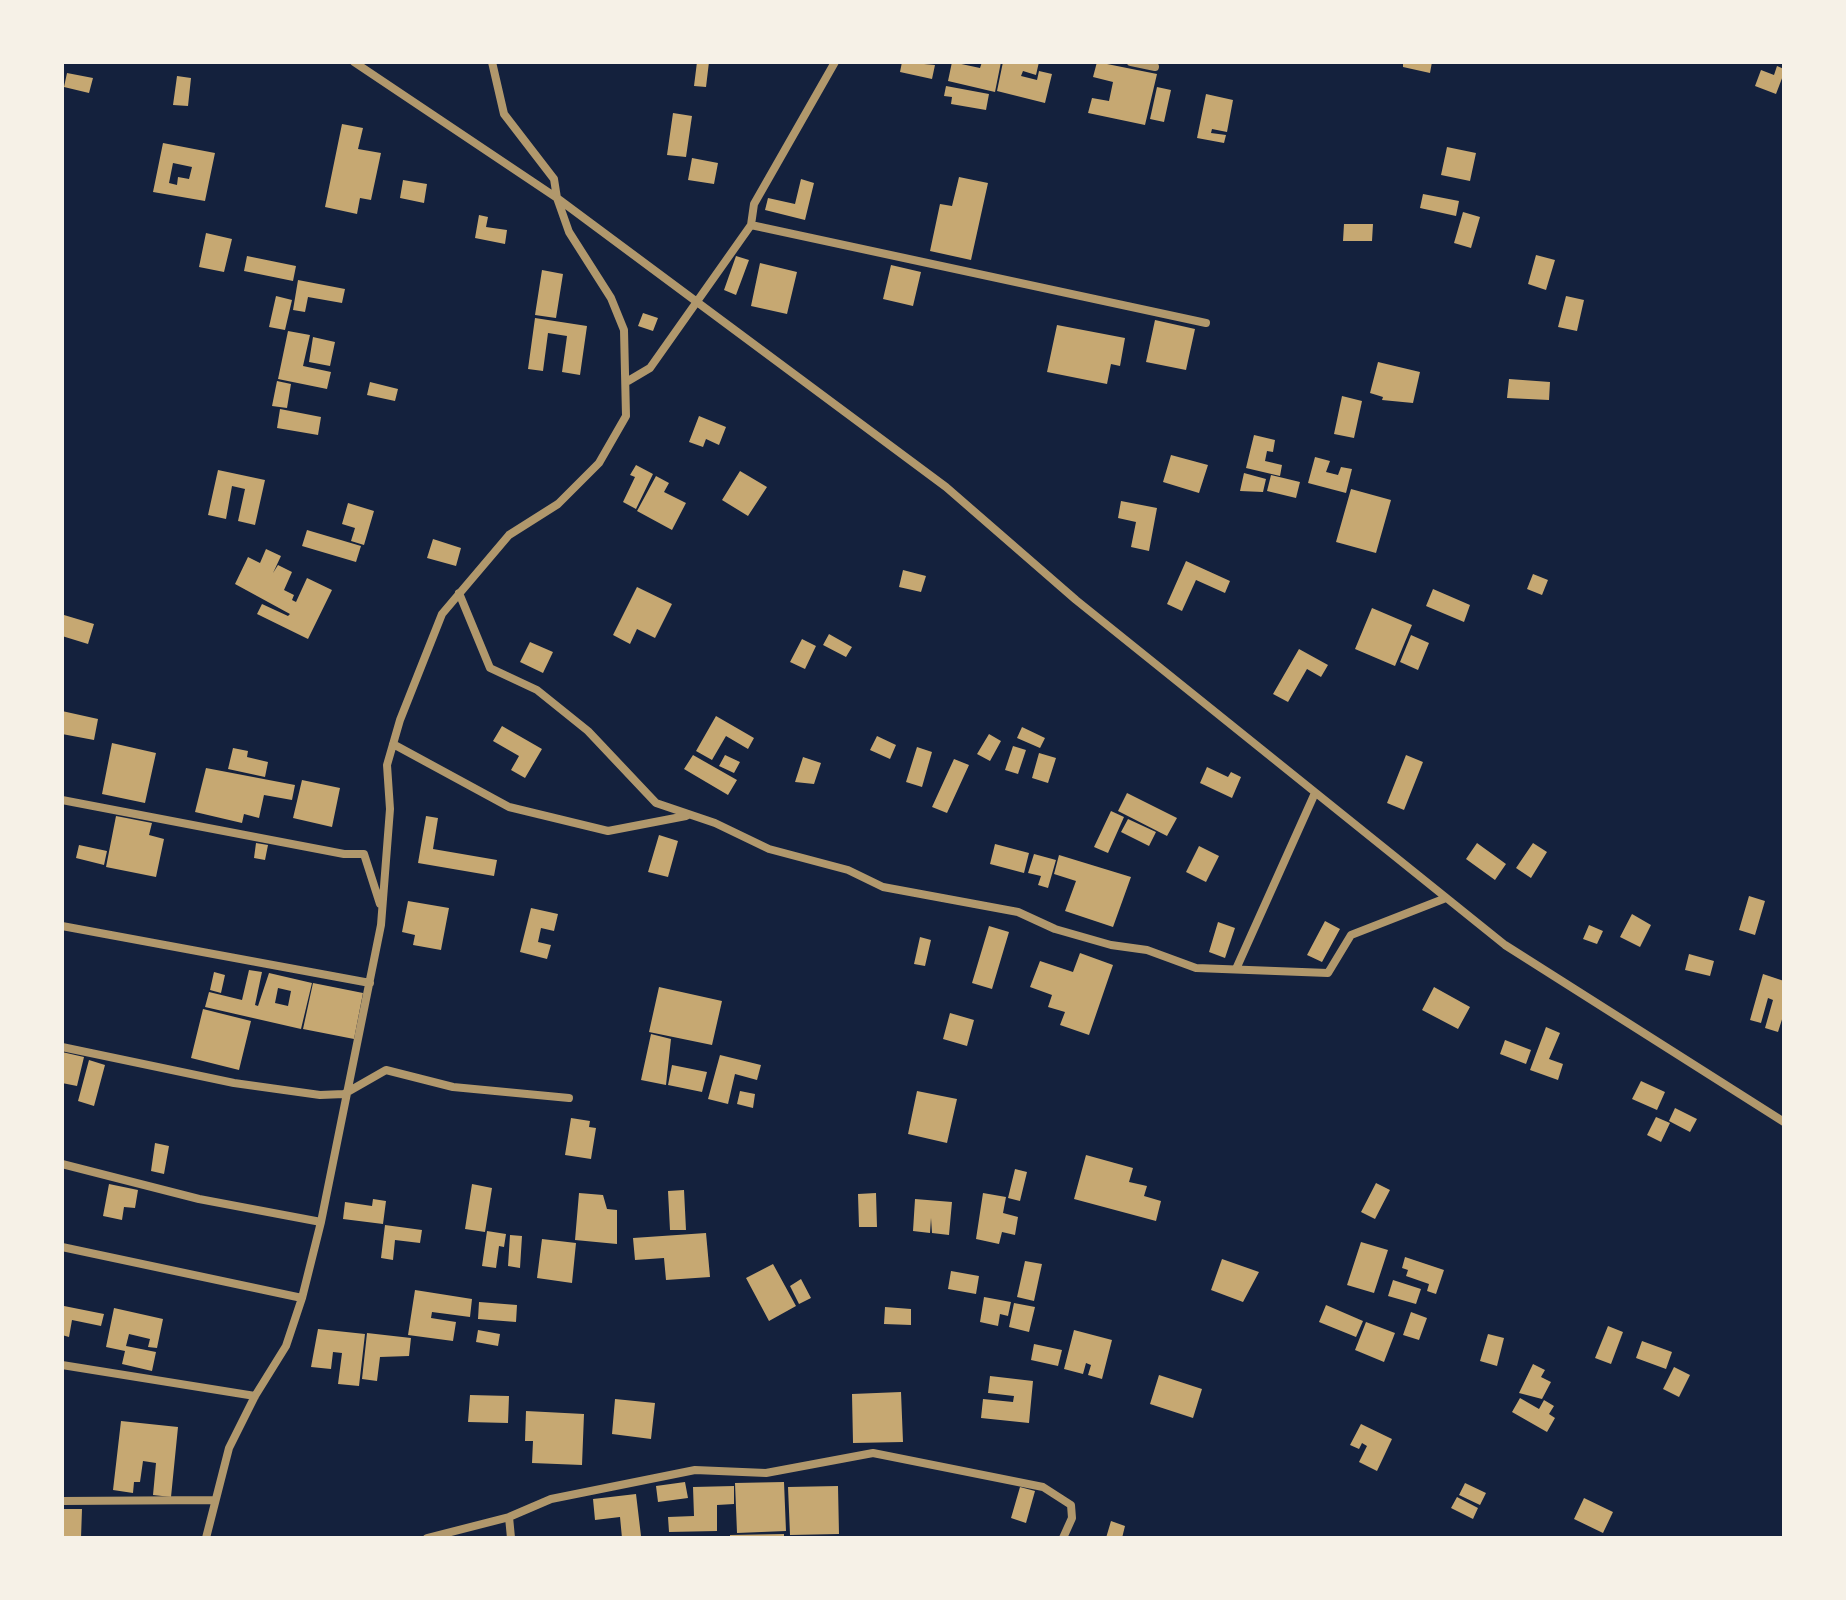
<!DOCTYPE html>
<html>
<head>
<meta charset="utf-8">
<style>
  body { margin:0 }
  #map { position:relative; width:1846px; height:1600px; overflow:hidden; background:#14213d; font-family:"Golos Text",sans-serif }
  canvas { display:block }
  .frame { position:absolute; inset:0; border:64px solid #f6f1e7; pointer-events:none }
</style>
</head>
<body>
<div id="map">
<canvas width="1846" height="1600"></canvas>
<div class="frame"></div>
</div>
<script>
const c = document.querySelector('canvas').getContext('2d');
c.lineJoin = 'round';
function fill(path, color) { c.fillStyle = color; c.fill(path, 'evenodd'); }
const shape = rows => new Path2D(rows.map(r => 'M' + r).join(''));
function trace(path, color, width, dash) { c.strokeStyle = color; c.lineWidth = width; c.lineCap = dash ? 'butt' : 'round'; c.setLineDash(dash || []); c.stroke(path); }
fill(shape([
  [697,62,709,62,706,87,694,86],
  [902,62,935,65,932,79,900,72],
  [952,62,980,68,982,62,1001,62,995,92,948,81],
  [1003,62,1039,62,1036,75,1023,71,1021,76,1037,80,1039,71,1052,74,1045,103,997,91],
  [1097,62,1157,74,1145,125,1088,113,1092,98,1109,101,1113,82,1093,77],
  [1403,62,1432,62,1430,73,1403,67],
  [1777,66,1784,69,1784,73,1776,94,1755,86,1761,70,1774,75],
  [67,73,93,78,89,93,64,87],
  [177,76,191,78,188,106,173,105],
  [946,86,989,94,986,110,951,104,952,97,944,96],
  [1157,87,1171,90,1164,122,1150,119],
  [1206,94,1233,100,1227,132,1212,129,1211,133,1226,135,1224,143,1197,138],
  [673,113,692,116,686,157,667,155],
  [342,124,363,128,358,149,381,153,371,200,360,198,357,214,325,207],
  [163,143,215,153,205,201,153,192],
  [173,163,192,167,189,179,178,177,177,185,169,183],
  [1447,147,1476,153,1470,181,1441,175],
  [692,158,718,163,714,184,688,180],
  [959,177,988,183,971,260,930,251,940,204,952,206],
  [801,179,814,183,805,220,765,210,768,198,795,204],
  [403,180,427,184,424,203,400,198],
  [1423,194,1459,201,1456,216,1420,208],
  [1463,212,1480,217,1471,248,1454,243],
  [479,215,488,217,486,227,507,230,505,244,475,238],
  [1344,224,1373,224,1372,241,1343,241],
  [206,233,232,239,224,272,199,267],
  [1536,255,1555,260,1546,290,1528,284],
  [247,256,296,266,293,281,244,271],
  [736,256,749,260,736,295,724,290],
  [760,263,797,272,787,314,751,306],
  [891,265,921,272,913,306,883,299],
  [542,270,563,274,556,318,535,315],
  [298,280,345,289,342,303,308,297,305,312,293,310],
  [276,296,292,300,285,330,269,327],
  [1566,296,1584,300,1577,331,1558,327],
  [643,313,658,318,653,331,638,326],
  [535,318,587,326,580,375,562,372,567,336,548,333,543,371,528,369],
  [1155,320,1195,329,1186,370,1146,362],
  [1057,325,1125,338,1120,366,1111,364,1107,384,1047,372],
  [288,331,310,335,303,366,331,372,327,389,278,379],
  [313,337,335,342,330,366,309,362],
  [1378,362,1420,372,1413,403,1382,400,1383,397,1370,393],
  [1509,379,1550,382,1549,400,1507,398],
  [277,381,291,384,287,408,272,406],
  [370,382,398,389,395,401,367,395],
  [1342,396,1362,401,1354,438,1334,434],
  [280,409,321,417,318,435,277,428],
  [699,416,726,427,719,445,706,439,703,447,689,442],
  [1254,435,1275,440,1273,452,1267,451,1265,461,1282,465,1280,476,1246,468],
  [1171,455,1208,465,1199,493,1163,482],
  [1315,457,1330,461,1326,472,1338,475,1341,467,1352,469,1346,493,1308,483],
  [636,465,653,474,636,509,623,502,635,477,630,475],
  [218,470,265,480,255,525,238,521,245,489,232,486,226,519,208,515],
  [740,471,767,487,748,516,722,500],
  [1244,473,1266,479,1263,492,1240,491],
  [1271,475,1300,482,1296,498,1267,491],
  [656,476,669,483,664,492,686,503,672,530,637,511],
  [1351,489,1391,500,1376,553,1336,542],
  [1121,501,1157,508,1149,551,1131,547,1136,522,1118,518],
  [348,503,374,511,364,545,351,541,355,528,342,524],
  [307,530,361,546,356,562,302,546],
  [433,539,461,548,456,566,427,558],
  [266,549,281,556,273,573,278,565,292,572,284,590,294,595,292,600,296,602,307,578,332,590,308,639,257,614,262,604,288,616,290,614,235,584,248,557,260,563],
  [1186,561,1230,581,1225,593,1196,580,1182,611,1167,604],
  [903,570,926,576,921,592,899,587],
  [1533,574,1548,580,1542,595,1527,589],
  [637,587,672,604,655,638,637,629,630,644,613,635],
  [1433,589,1470,605,1464,622,1426,606],
  [1372,608,1412,625,1395,666,1355,649],
  [64,615,94,624,88,644,62,636],
  [829,634,852,647,846,657,823,645],
  [1411,635,1429,643,1418,670,1400,662],
  [802,639,816,646,805,669,790,662],
  [530,642,553,652,543,673,520,662],
  [1299,649,1328,665,1321,677,1307,669,1288,702,1273,694],
  [62,711,98,719,94,740,62,734],
  [716,716,754,738,748,749,726,736,712,760,696,751],
  [502,726,542,749,525,778,511,770,519,756,493,741],
  [1022,727,1045,738,1040,748,1017,738],
  [989,734,1001,741,990,761,977,754],
  [877,736,896,745,890,759,870,750],
  [112,743,156,753,145,803,102,794],
  [1013,746,1026,750,1018,774,1005,770],
  [917,747,932,752,922,787,906,782],
  [233,748,248,751,247,757,268,762,265,777,228,769],
  [1039,753,1056,758,1048,783,1032,778],
  [693,755,737,780,728,795,684,769],
  [725,755,740,762,734,773,719,766],
  [1406,755,1423,762,1404,810,1387,803],
  [803,757,821,763,814,784,795,782],
  [954,759,969,765,947,813,932,807],
  [1207,767,1228,777,1231,772,1241,777,1232,798,1200,783],
  [206,768,295,785,292,800,264,795,259,818,244,814,242,823,195,812],
  [302,780,340,788,332,827,293,818],
  [1127,793,1177,818,1167,836,1118,811],
  [1111,811,1124,817,1108,853,1094,847],
  [116,816,152,823,149,835,164,839,156,877,106,867],
  [426,816,438,818,433,849,497,860,494,876,418,863],
  [1128,819,1156,832,1149,846,1121,832],
  [659,835,678,841,668,877,648,872],
  [256,843,268,845,265,860,254,858],
  [1477,843,1506,864,1495,880,1466,859],
  [1533,843,1547,852,1531,878,1516,868],
  [995,844,1029,853,1024,873,990,864],
  [79,845,107,851,104,865,76,858],
  [1199,846,1219,856,1206,882,1186,872],
  [1034,854,1056,860,1048,888,1038,885,1041,876,1028,873],
  [1059,855,1131,877,1113,927,1065,911,1076,881,1054,874],
  [1749,896,1765,901,1755,935,1739,930],
  [408,901,449,908,441,950,413,945,415,935,402,932],
  [531,908,558,914,554,931,541,928,538,942,551,945,547,959,520,952],
  [1632,914,1651,925,1640,947,1620,937],
  [1325,921,1340,929,1322,962,1307,955],
  [1218,922,1235,928,1225,958,1209,952],
  [1589,925,1603,931,1597,944,1583,939],
  [989,926,1009,932,992,989,972,983],
  [920,937,931,940,925,966,914,964],
  [1080,953,1113,965,1089,1035,1060,1025,1065,1012,1048,1007,1052,995,1030,987,1040,961,1073,972],
  [1689,954,1714,961,1710,976,1685,970],
  [249,970,262,972,255,1005,258,1006,269,973,312,983,301,1029,205,1007,209,992,242,1000],
  [278,988,291,991,288,1006,275,1003],
  [214,972,225,975,221,993,210,990],
  [1763,974,1784,981,1784,1013,1778,1032,1765,1028,1773,1000,1768,998,1761,1023,1750,1020],
  [313,983,363,993,354,1039,303,1029],
  [659,987,722,1001,712,1045,649,1032],
  [1434,987,1470,1007,1458,1029,1422,1010],
  [203,1009,251,1021,239,1070,191,1058],
  [950,1013,974,1020,967,1046,943,1039],
  [1546,1027,1560,1033,1549,1059,1563,1064,1558,1080,1530,1070],
  [651,1034,671,1039,666,1085,641,1080],
  [1505,1040,1531,1050,1526,1064,1500,1054],
  [62,1052,84,1057,77,1086,62,1083],
  [720,1055,761,1065,757,1080,735,1074,728,1104,708,1099],
  [89,1060,105,1065,94,1106,78,1101],
  [672,1065,707,1072,702,1092,668,1085],
  [1641,1081,1665,1092,1657,1110,1632,1099],
  [740,1091,755,1094,753,1108,737,1104],
  [917,1091,957,1099,947,1143,908,1134],
  [1675,1108,1697,1119,1690,1132,1669,1121],
  [1656,1117,1670,1123,1661,1142,1647,1135],
  [571,1118,590,1121,589,1127,596,1128,591,1159,565,1155],
  [155,1143,169,1146,164,1174,151,1171],
  [1086,1155,1133,1168,1129,1182,1147,1186,1144,1196,1161,1201,1156,1221,1074,1199],
  [1015,1169,1027,1172,1020,1201,1008,1198],
  [1376,1183,1390,1190,1375,1219,1361,1212],
  [109,1184,138,1190,135,1208,124,1207,122,1220,103,1216],
  [472,1184,492,1188,485,1232,465,1229],
  [684,1190,686,1230,670,1230,668,1191],
  [579,1193,603,1195,607,1209,617,1210,617,1244,575,1240],
  [876,1193,877,1227,859,1227,858,1194],
  [983,1193,1006,1197,1003,1213,1018,1217,1015,1235,1002,1232,999,1244,976,1239],
  [373,1199,386,1201,383,1224,343,1219,345,1202,372,1206],
  [915,1199,952,1202,949,1235,932,1233,931,1218,930,1233,913,1231],
  [385,1225,422,1230,420,1243,395,1240,393,1260,381,1258],
  [487,1231,506,1234,504,1247,499,1246,496,1268,482,1266],
  [706,1233,710,1277,666,1280,664,1258,635,1260,633,1238],
  [510,1235,522,1236,520,1268,508,1266],
  [542,1239,576,1243,572,1283,537,1278],
  [1361,1242,1388,1250,1374,1293,1347,1285],
  [1405,1257,1444,1270,1436,1294,1427,1291,1429,1284,1406,1276,1408,1270,1402,1268],
  [1222,1259,1259,1272,1243,1302,1211,1290],
  [1025,1261,1042,1264,1034,1301,1017,1297],
  [773,1264,796,1306,769,1321,746,1278],
  [951,1271,979,1276,976,1294,948,1289],
  [801,1279,811,1298,799,1304,790,1286],
  [1393,1280,1421,1289,1416,1304,1388,1296],
  [415,1290,472,1299,470,1317,432,1312,431,1318,456,1322,453,1341,408,1335],
  [984,1297,1011,1302,1008,1316,1000,1314,998,1326,980,1322],
  [479,1302,517,1305,516,1322,478,1319],
  [1014,1303,1035,1307,1029,1332,1009,1327],
  [1326,1305,1363,1321,1356,1337,1319,1322],
  [64,1306,104,1314,101,1326,72,1320,69,1337,62,1335],
  [885,1307,911,1309,911,1325,884,1324],
  [114,1308,163,1319,157,1348,148,1347,150,1339,129,1334,126,1346,156,1352,152,1371,122,1364,125,1351,106,1347],
  [1411,1312,1427,1318,1419,1340,1403,1335],
  [1366,1322,1395,1333,1384,1362,1355,1350],
  [1608,1326,1623,1332,1611,1364,1595,1358],
  [318,1329,365,1334,359,1386,338,1384,342,1353,333,1352,331,1369,311,1367],
  [478,1330,500,1334,498,1346,476,1342],
  [1074,1330,1112,1340,1102,1379,1088,1375,1091,1365,1086,1363,1083,1374,1064,1369],
  [367,1333,411,1338,409,1356,380,1357,377,1381,362,1379],
  [1488,1334,1504,1338,1497,1366,1480,1361],
  [1642,1341,1672,1352,1666,1369,1636,1358],
  [1034,1344,1062,1350,1058,1366,1031,1360],
  [1533,1364,1545,1370,1541,1377,1551,1382,1542,1399,1519,1393],
  [1674,1367,1690,1375,1679,1397,1663,1389],
  [1159,1375,1202,1389,1193,1418,1150,1404],
  [990,1376,1033,1381,1029,1423,981,1418,983,1399,1013,1402,1014,1396,988,1393],
  [901,1392,903,1442,853,1443,852,1394],
  [470,1395,509,1396,508,1423,468,1422],
  [1520,1398,1539,1409,1544,1400,1554,1406,1549,1414,1555,1418,1547,1432,1512,1412],
  [615,1399,655,1403,651,1439,612,1434],
  [526,1411,584,1414,582,1465,532,1463,533,1441,525,1441],
  [121,1421,178,1427,171,1497,153,1495,156,1463,143,1461,140,1482,134,1482,133,1493,113,1490],
  [1361,1424,1392,1439,1377,1471,1359,1462,1367,1446,1362,1443,1359,1449,1350,1445],
  [685,1482,688,1498,658,1502,656,1486],
  [784,1482,786,1531,737,1533,735,1483],
  [1465,1483,1486,1493,1480,1505,1459,1495],
  [734,1486,734,1504,717,1505,717,1531,669,1532,668,1517,694,1516,693,1487],
  [838,1486,839,1534,790,1535,788,1487],
  [1020,1487,1035,1491,1026,1523,1011,1518],
  [636,1494,641,1536,622,1538,620,1517,595,1520,593,1499],
  [1457,1497,1478,1508,1473,1519,1451,1508],
  [1584,1498,1613,1512,1603,1533,1574,1519],
  [62,1509,82,1509,81,1538,62,1538],
  [1111,1521,1125,1526,1122,1538,1106,1538],
  [784,1534,784,1538,730,1538,730,1535]
]), '#c6a872');
trace(shape([
  [492,62,504,114,554,179,557,198,946,487,1076,600,1505,945,1784,1122],
  [1131,62,1155,67],
  [751,225,1206,323],
  [628,381,650,368,751,225,754,204,835,62],
  [459,593,490,668,537,690,588,731,656,803,715,823,769,849,848,870,883,887,1018,912,1055,929,1111,945,1147,950,1196,968,1328,973,1351,935,1446,898],
  [393,744,509,807,608,831,686,816],
  [62,800,344,854,364,854,380,904],
  [62,926,370,983],
  [1236,969,1315,793],
  [62,1047,234,1083,320,1095,344,1094,386,1070,453,1087,569,1098],
  [62,1164,199,1199,321,1222],
  [62,1247,302,1298],
  [62,1365,255,1396],
  [62,1501,214,1500],
  [509,1517,511,1538],
  [206,1538,229,1448,255,1396,286,1346,302,1298,321,1222,381,925,390,809,387,765,400,720,442,614,509,535,558,504,599,463,626,416,624,330,611,298,569,232,557,198,354,62],
  [427,1538,509,1517,551,1499,695,1470,766,1473,873,1453,1043,1487,1071,1505,1072,1518,1063,1538]
]), '#b1986c', 8);
</script>
</body>
</html>
